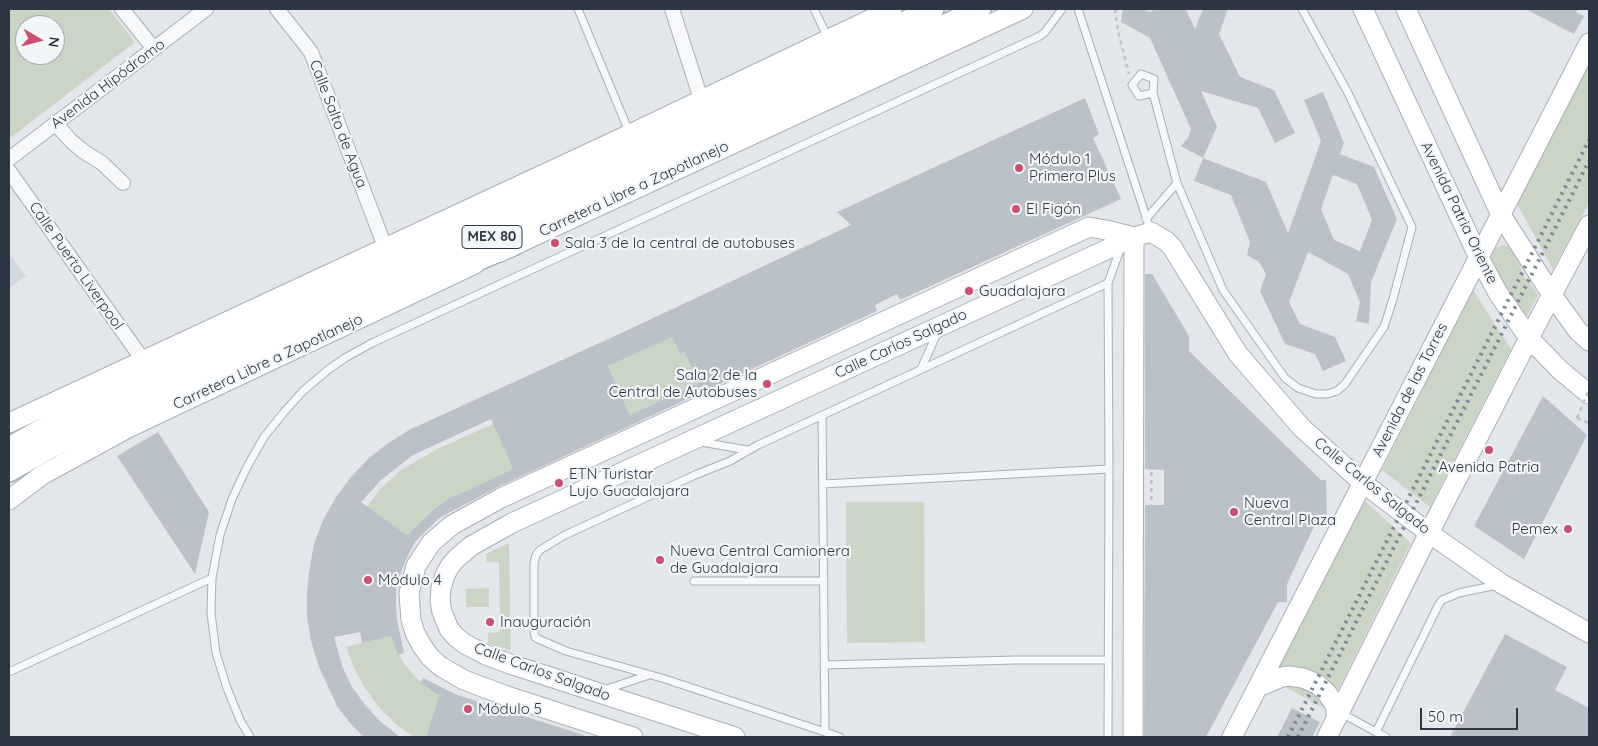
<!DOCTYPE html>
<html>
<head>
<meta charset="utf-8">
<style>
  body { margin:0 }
  #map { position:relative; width:1598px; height:746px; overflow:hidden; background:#e3e7eb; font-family:Quicksand,sans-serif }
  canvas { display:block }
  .frame { position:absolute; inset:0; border:10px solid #2c3743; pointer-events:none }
  .north { position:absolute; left:15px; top:15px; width:50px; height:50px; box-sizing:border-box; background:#f3f6f8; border:1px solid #a3aab0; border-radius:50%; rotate:98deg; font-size:14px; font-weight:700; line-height:20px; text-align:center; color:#2c3743 }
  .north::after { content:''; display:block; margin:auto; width:18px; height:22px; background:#cb4e73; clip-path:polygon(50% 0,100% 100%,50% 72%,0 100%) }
  .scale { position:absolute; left:1420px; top:708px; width:98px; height:22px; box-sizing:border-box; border:2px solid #2c3743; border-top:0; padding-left:6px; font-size:15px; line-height:18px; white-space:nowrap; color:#2c3743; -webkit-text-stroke:4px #f3f6f8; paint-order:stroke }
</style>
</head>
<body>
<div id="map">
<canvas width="1598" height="746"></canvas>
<div class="frame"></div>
<div class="north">N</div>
<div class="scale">50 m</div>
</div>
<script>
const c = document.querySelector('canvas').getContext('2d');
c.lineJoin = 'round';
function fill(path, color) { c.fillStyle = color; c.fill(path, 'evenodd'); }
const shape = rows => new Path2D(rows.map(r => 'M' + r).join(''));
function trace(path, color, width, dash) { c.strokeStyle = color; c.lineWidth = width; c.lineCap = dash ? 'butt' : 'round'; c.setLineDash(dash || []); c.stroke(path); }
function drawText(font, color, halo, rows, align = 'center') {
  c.font = font + ' Quicksand,sans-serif'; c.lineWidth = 4.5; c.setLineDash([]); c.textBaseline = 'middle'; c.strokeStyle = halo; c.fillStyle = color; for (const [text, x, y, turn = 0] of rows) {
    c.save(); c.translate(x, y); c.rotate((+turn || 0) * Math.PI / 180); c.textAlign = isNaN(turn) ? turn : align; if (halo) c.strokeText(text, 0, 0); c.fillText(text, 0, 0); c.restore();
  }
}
fill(shape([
  [9,254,26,276,9,288]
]), '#d2d7dd');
fill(shape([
  [9,9,109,9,135,42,9,139],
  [25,25,55,25,55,55,25,55],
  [1589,61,1589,203,1553,269,1517,204],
  [1504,245,1511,248,1524,275,1538,295,1526,318,1506,288,1491,260,1491,256,1494,248],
  [1473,290,1511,349,1430,507,1382,470],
  [671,335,680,354,684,352,699,383,630,415,608,366,654,345],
  [493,424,513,469,448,499,432,509,407,535,367,507,380,489,401,470,435,450],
  [1364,500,1411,543,1328,710,1272,680],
  [846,502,924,502,925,642,847,643],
  [509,543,511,650,488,644,488,633,500,632,499,562,487,562,486,554],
  [489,588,489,607,466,607,466,589],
  [391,636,397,651,405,665,425,687,439,696,426,737,414,737,398,726,378,706,363,685,354,668,346,647]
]), '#cbd5c5');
fill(shape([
  [1123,9,1143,9,1150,12,1156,9,1186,9,1195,29,1203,9,1228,9,1219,34,1240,77,1274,90,1295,133,1275,143,1258,108,1201,91,1217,127,1203,158,1181,146,1188,138,1191,129,1150,38,1121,22],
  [1525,9,1578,9,1576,12,1584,16,1574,34],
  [1323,92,1344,143,1340,154,1374,167,1397,219,1371,282,1369,324,1356,321,1360,302,1348,274,1308,252,1289,302,1300,324,1335,337,1346,361,1323,371,1315,354,1285,344,1260,291,1266,274,1259,262,1247,255,1250,242,1231,195,1194,181,1203,158,1266,182,1288,233,1321,141,1304,100],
  [1333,175,1357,184,1372,220,1360,251,1334,240,1321,209],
  [1085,98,1099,134,1093,138,1121,199,900,300,897,294,875,305,877,311,496,488,439,518,415,542,408,555,401,572,396,590,396,605,397,620,404,653,398,655,391,636,362,643,360,632,334,637,343,668,352,687,366,706,381,722,400,737,364,737,352,725,338,708,319,667,311,641,307,617,307,595,309,572,314,544,323,520,336,497,351,477,368,459,387,444,409,430,630,329,851,225,837,212],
  [672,337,680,354,684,352,699,383,630,415,608,366],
  [491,419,513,469,448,499,433,509,407,535,361,502,381,480,413,455],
  [1145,274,1152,274,1189,336,1189,351,1321,480,1326,480,1327,518,1318,518,1287,584,1287,602,1278,602,1206,737,1144,737,1145,505,1164,505,1164,470,1145,469],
  [1543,396,1587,435,1524,559,1474,526],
  [158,432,209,512,195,574,117,456],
  [1505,634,1567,667,1555,690,1589,708,1589,737,1450,737],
  [423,678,457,695,584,735,584,737,426,737,439,696,420,683],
  [1292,708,1320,722,1312,737,1277,737]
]), '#bbc1c8');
const lane = shape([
  [578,9,630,134],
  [814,9,828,38],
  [1078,9,1151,232],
  [1153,93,1139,96,1132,85,1141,74,1154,79,1153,93,1177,183,1223,290,1285,378,1298,388,1316,394,1327,394,1337,391,1345,384,1384,327,1393,299,1412,227,1348,93,1302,9],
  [1146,219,1177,183],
  [1108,283,1121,247],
  [921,369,938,331],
  [822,416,825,732],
  [701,442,747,450],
  [823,484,1109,469,1108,283,758,445,730,461,695,475,565,535,540,550,536,555,534,563,534,632,535,637,538,639,566,651,665,679,840,737],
  [694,581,824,581],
  [824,665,1016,660,1108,660],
  [9,672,212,578],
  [604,690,649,675],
  [1341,713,1376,732],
  [250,737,240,720,227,688,216,653,211,613,212,578,220,535,232,499,247,467,264,437,285,411,303,391,329,369,345,358,372,343,1040,36,1045,32,1062,9],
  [1108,737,1109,469],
  [1386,737,1376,732,1439,604,1442,600,1459,593,1497,585]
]);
const street = shape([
  [122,9,154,49],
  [277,9,311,52,385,247],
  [672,9,701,99],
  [56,124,71,141,83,151,102,163,123,183],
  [9,159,206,9],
  [9,171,143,360]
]);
const secondary = shape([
  [1363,9,1479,258,1498,293,1529,338,1560,370,1589,394],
  [1406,9,1501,215,1552,295,1578,331,1589,341],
  [500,252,1023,9],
  [9,423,630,134,892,9],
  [9,500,42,475,128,428,475,264],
  [1258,687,1282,677,1289,676,1303,678,1317,684,1327,693,1335,705,1337,718],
  [633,737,504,695,464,680,440,666,430,657,422,646,415,633,411,620,409,593,416,566,431,543,452,525,501,498,1089,227,1106,230,1134,237,1133,737],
  [735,737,510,664,486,655,465,644,456,637,449,629,442,612,440,601,441,588,445,575,450,566,457,558,471,546,512,523,1134,237,1151,232,1166,241,1172,247,1238,354,1302,428,1363,483,1429,533,1502,584,1589,633],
  [1232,737,1589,43],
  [1327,737,1429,533,1529,338,1589,225]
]);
const primary = shape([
  [460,267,513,245],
  [9,448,74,412,933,9],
  [9,471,51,447,179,383,980,9]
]);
trace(lane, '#a8afb5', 9);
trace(street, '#a8afb5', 16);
trace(secondary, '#a8afb5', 21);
trace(primary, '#a3aeb6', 24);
trace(shape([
  [1115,9,1118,31,1129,74],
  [1151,336,1152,737],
  [1577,418,1589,423,1589,422]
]), '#bdc2c6', 2.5, [4, 4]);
trace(lane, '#f6f8f9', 7);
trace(street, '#f6f8f9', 14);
trace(secondary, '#fff', 19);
trace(primary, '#fff', 21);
trace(shape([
  [1288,737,1589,140],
  [1298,737,1589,161]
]), '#7d8994', 4, [2.5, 5]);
trace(shape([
  [1577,418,1589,390]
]), '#bdc2c6', 2.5, [4, 4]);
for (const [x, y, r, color] of [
  [1019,168,5,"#cb4e73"],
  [1016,209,5,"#cb4e73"],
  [555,243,5,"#cb4e73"],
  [969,291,5,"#cb4e73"],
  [767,384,5,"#cb4e73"],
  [1489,450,5,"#cb4e73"],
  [559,483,5,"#cb4e73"],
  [1234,512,5,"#cb4e73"],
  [1568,529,5,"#cb4e73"],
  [660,560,5,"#cb4e73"],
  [368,580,5,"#cb4e73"],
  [490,622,5,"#cb4e73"],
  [468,709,5,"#cb4e73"]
]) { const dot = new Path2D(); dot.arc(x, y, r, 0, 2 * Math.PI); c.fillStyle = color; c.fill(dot); trace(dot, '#f3f6f8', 2); }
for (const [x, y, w] of [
  [492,237,60]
]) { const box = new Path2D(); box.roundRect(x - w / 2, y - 11.5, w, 23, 4); c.fillStyle = '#f3f6f8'; c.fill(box); trace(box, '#2c3743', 1); }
drawText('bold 14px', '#2c3743', null, [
  ["MEX 80",492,237]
]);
drawText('15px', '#2c3743', '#f3f6f8', [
  ["Avenida Hipódromo",108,84,-37],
  ["Calle Salto de Agua",338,124,69],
  ["Carretera Libre a Zapotlanejo",634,189,-25],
  ["Avenida Patria Oriente",1459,213,64],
  ["Calle Puerto Liverpool",76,266,55],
  ["Calle Carlos Salgado",901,344,-25],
  ["Carretera Libre a Zapotlanejo",268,362,-25],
  ["Avenida de las Torres",1410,390,-63],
  ["Calle Carlos Salgado",1372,486,39],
  ["Calle Carlos Salgado",542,672,20]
]);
drawText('15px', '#2c3743', '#f3f6f8', [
  ["Módulo 1",1029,159],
  ["Primera Plus",1029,176],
  ["El Figón",1026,209],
  ["Sala 3 de la central de autobuses",565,243],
  ["Guadalajara",979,291],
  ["Sala 2 de la",757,375,"right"],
  ["Central de Autobuses",757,392,"right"],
  ["Avenida Patria",1489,467,"center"],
  ["ETN Turistar",569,474],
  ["Lujo Guadalajara",569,491],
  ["Nueva",1244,503],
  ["Central Plaza",1244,520],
  ["Pemex",1558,529,"right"],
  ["Nueva Central Camionera",670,551],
  ["de Guadalajara",670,568],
  ["Módulo 4",378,580],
  ["Inauguración",500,622],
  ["Módulo 5",478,709]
], 'left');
</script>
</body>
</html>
